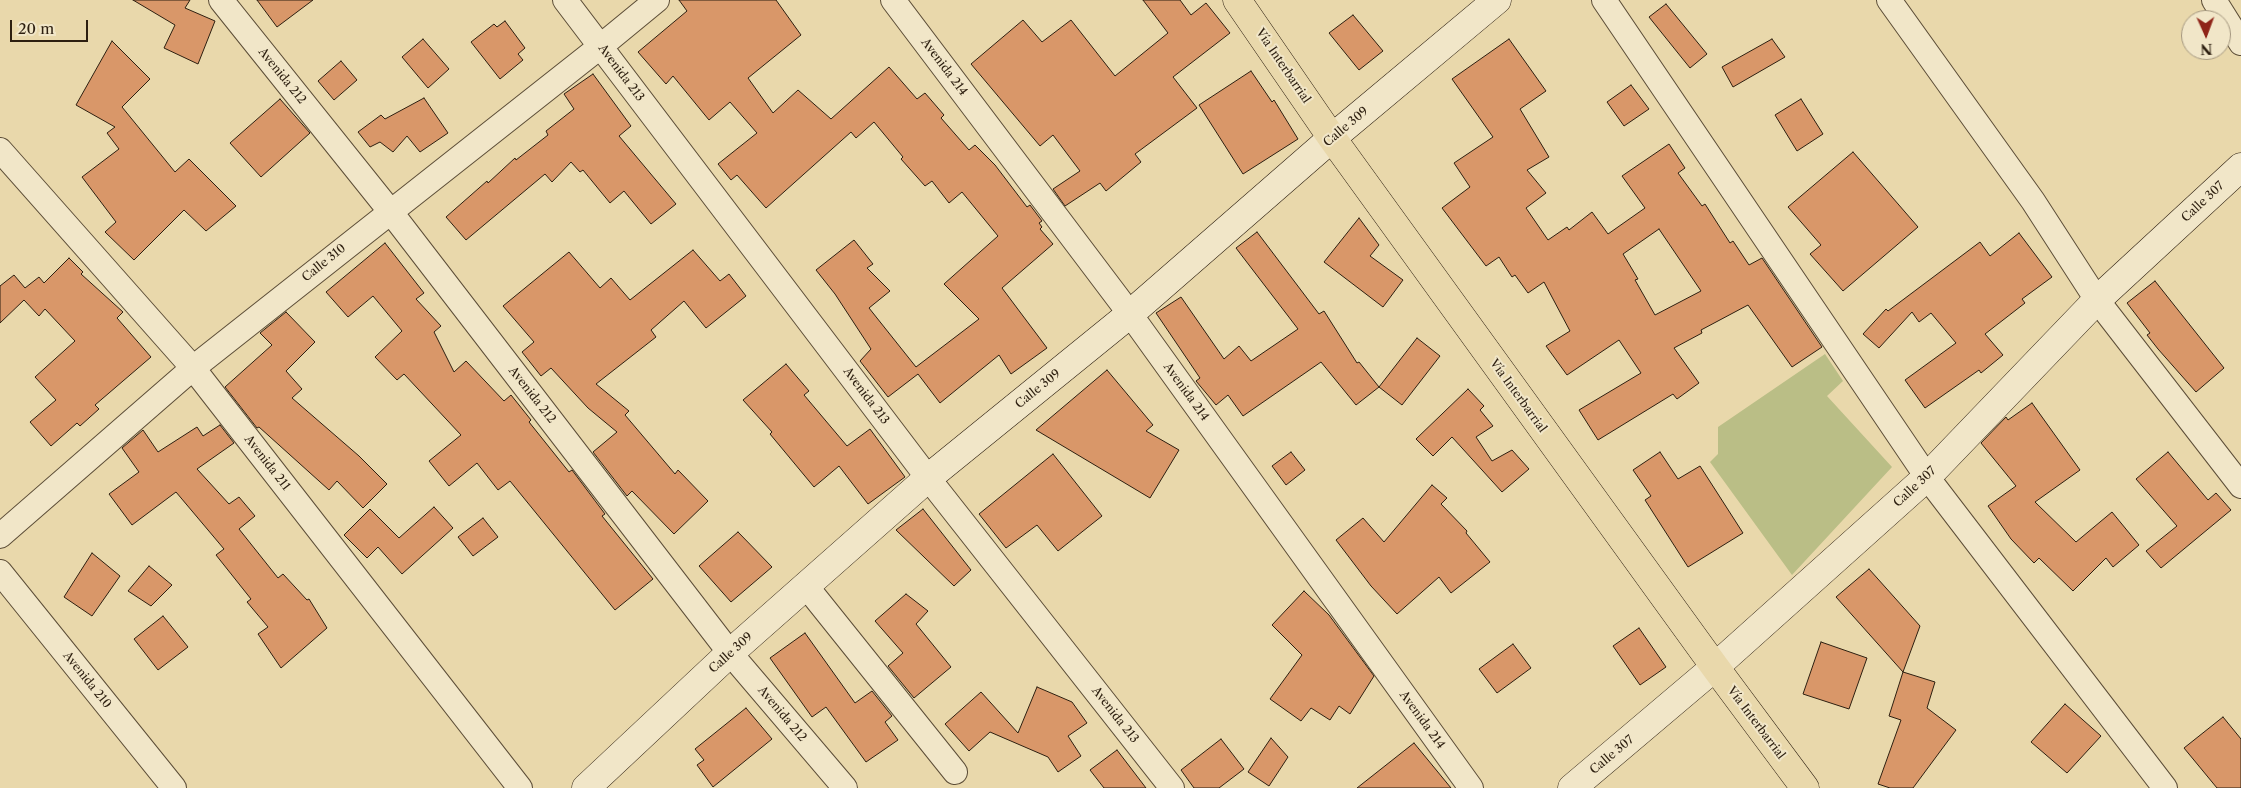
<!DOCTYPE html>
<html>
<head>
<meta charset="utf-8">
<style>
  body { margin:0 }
  #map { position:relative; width:2241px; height:788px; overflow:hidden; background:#e9d8ab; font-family:"Libre Caslon Text",serif }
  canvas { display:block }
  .north { position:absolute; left:2181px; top:10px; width:50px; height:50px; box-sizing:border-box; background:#f1e6c8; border:1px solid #a3967e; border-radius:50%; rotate:178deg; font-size:14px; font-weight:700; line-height:20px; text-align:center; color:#2d1f10 }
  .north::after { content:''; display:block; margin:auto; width:18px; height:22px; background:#8f2418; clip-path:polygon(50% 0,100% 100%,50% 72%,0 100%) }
  .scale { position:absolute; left:10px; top:20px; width:78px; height:22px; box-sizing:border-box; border:2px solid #2d1f10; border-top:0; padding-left:6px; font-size:15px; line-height:18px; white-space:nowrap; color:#2d1f10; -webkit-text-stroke:4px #f1e6c8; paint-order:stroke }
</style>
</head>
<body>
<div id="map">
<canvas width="2241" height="788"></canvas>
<div class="north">N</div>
<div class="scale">20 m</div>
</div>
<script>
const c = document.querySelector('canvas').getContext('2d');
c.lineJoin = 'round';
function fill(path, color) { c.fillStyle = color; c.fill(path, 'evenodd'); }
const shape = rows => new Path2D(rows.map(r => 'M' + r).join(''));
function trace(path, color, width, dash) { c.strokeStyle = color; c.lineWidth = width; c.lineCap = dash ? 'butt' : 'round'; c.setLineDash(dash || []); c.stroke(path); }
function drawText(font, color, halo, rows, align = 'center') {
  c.font = font + ' "Libre Caslon Text",serif'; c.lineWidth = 4; c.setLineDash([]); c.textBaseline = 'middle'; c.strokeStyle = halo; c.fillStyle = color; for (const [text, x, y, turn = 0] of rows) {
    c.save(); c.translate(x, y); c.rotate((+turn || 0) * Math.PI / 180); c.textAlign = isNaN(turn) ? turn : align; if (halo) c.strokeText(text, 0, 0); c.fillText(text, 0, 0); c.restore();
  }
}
fill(shape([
  [1825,354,1843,381,1827,396,1892,467,1792,575,1710,462,1718,454,1718,427]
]), '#babe86');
const building = shape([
  [133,0,190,0,185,8,215,21,198,64,164,48,175,25,133,0],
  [257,0,313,0,277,27,257,0],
  [679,0,776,0,801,35,748,78,773,113,798,90,831,119,889,67,917,99,925,93,944,115,941,118,969,150,975,145,995,165,1027,207,1030,205,1042,221,1039,223,1042,227,1040,229,1053,244,1002,288,1047,348,1011,374,999,355,940,403,918,374,888,397,860,361,871,349,835,294,816,270,854,240,873,264,867,268,890,291,869,308,916,367,979,319,944,284,998,236,962,192,949,203,932,181,925,186,901,159,903,157,874,122,856,138,851,132,766,208,737,175,731,180,718,164,757,133,730,102,709,120,673,76,666,84,638,52,687,11,679,0],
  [1143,0,1180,0,1191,15,1206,3,1230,33,1173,77,1197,108,1135,154,1141,162,1106,191,1100,183,1065,206,1053,189,1080,171,1053,135,1040,146,971,64,1023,20,1042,42,1071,20,1115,76,1168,33,1143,0],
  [1666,4,1707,54,1690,68,1649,17,1666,4],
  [1353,15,1383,51,1359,70,1329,33,1353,15],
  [505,21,525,48,518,54,523,60,500,79,471,42,494,24,497,27,505,21],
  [423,39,449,69,428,88,402,57,423,39],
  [1509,39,1546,91,1520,109,1549,157,1527,170,1546,193,1526,208,1548,240,1567,227,1569,230,1592,212,1608,234,1645,208,1622,176,1669,144,1685,168,1678,173,1702,206,1705,204,1730,243,1733,241,1749,265,1762,258,1822,347,1792,367,1748,305,1701,330,1702,333,1674,348,1699,383,1677,399,1673,394,1598,440,1579,410,1641,373,1619,340,1567,375,1546,346,1570,331,1544,282,1528,293,1515,275,1512,277,1499,257,1486,266,1442,208,1470,187,1454,163,1493,137,1452,79,1509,39],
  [1659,229,1701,291,1655,315,1635,280,1638,279,1623,254,1659,229],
  [1772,39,1785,57,1733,87,1722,67,1772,39],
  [112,41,150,79,122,107,175,172,189,159,236,206,206,231,184,210,134,260,105,232,116,222,82,177,119,149,107,133,115,127,76,105,112,41],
  [341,61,357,80,334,100,318,81,341,61],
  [1251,71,1272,102,1274,100,1298,139,1243,174,1199,105,1251,71],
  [593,74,631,126,619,136,676,204,651,224,624,191,610,203,583,170,580,172,571,162,552,182,545,174,466,240,446,217,487,181,488,183,515,158,516,160,548,135,546,131,574,109,564,94,593,74],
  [1631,85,1649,109,1624,126,1607,102,1631,85],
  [424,98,448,133,420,152,407,136,393,152,380,142,370,147,358,132,381,115,385,119,424,98],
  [280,99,310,133,261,177,230,143,280,99],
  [1801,99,1823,134,1797,151,1775,115,1801,99],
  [1853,152,1918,227,1843,291,1810,254,1821,245,1788,207,1853,152],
  [1359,218,1379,245,1370,256,1403,280,1383,307,1324,262,1359,218],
  [1257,232,1319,314,1324,311,1357,363,1359,362,1379,387,1356,405,1321,362,1243,416,1228,395,1216,405,1196,381,1200,378,1156,313,1181,297,1224,359,1239,346,1251,361,1298,329,1236,248,1257,232],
  [2019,233,2052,277,2022,299,2025,303,1985,334,2003,355,1981,373,1979,370,1925,408,1905,380,1956,343,1931,313,1919,322,1912,312,1879,348,1863,334,1886,309,1888,311,1980,242,1990,256,2019,233],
  [385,243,424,293,416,299,441,326,434,332,454,372,466,361,504,401,511,395,531,420,529,422,569,472,572,470,605,514,602,516,653,579,615,610,510,481,498,490,477,463,449,486,429,461,461,435,404,374,397,380,375,357,402,331,373,296,348,317,326,292,385,243],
  [693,250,720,281,729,274,746,296,706,328,684,301,651,330,656,337,596,384,629,411,625,415,675,474,678,470,708,501,674,534,632,491,627,496,593,452,617,432,588,408,551,368,541,376,522,352,534,342,503,306,569,252,600,288,611,278,630,300,693,250],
  [69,258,83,272,81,274,123,312,117,318,151,357,95,405,99,409,80,426,77,423,51,446,30,422,56,400,35,377,75,341,45,309,39,316,24,300,0,323,0,286,14,275,25,288,39,277,44,283,69,258],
  [2155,281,2224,368,2196,392,2158,349,2147,335,2150,333,2127,303,2155,281],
  [286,312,315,342,286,371,302,389,292,398,359,456,387,484,363,508,337,481,329,490,259,427,257,428,225,387,272,345,260,333,286,312],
  [1417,338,1440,356,1402,405,1379,387,1417,338],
  [786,364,809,391,804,395,847,446,870,429,905,477,868,504,839,466,814,487,770,434,772,432,743,400,786,364],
  [1107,370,1153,425,1146,431,1179,450,1150,498,1036,430,1107,370],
  [1468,389,1484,406,1480,410,1493,426,1476,437,1492,461,1512,450,1529,469,1502,492,1452,437,1433,456,1416,439,1468,389],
  [2032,403,2080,470,2035,502,2076,542,2112,512,2139,545,2113,567,2106,558,2073,591,2039,558,2034,563,2011,539,1988,506,2016,486,1981,443,2006,417,2008,420,2032,403],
  [220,425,234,443,197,469,229,504,239,497,255,516,239,529,278,578,283,574,307,600,309,599,327,628,281,668,258,634,268,627,247,602,251,599,216,555,224,549,176,492,132,525,109,494,139,472,122,448,143,430,158,452,197,427,203,436,220,425],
  [1291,452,1305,470,1286,485,1272,466,1291,452],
  [1660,452,1678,479,1700,466,1743,533,1688,567,1645,500,1651,496,1633,470,1660,452],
  [2168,452,2208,500,2216,493,2231,510,2161,568,2146,551,2177,526,2136,479,2168,452],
  [1053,454,1102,516,1058,551,1037,525,1006,548,979,514,1053,454],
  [1432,485,1447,498,1441,504,1467,531,1466,533,1490,562,1451,593,1439,577,1397,614,1371,586,1336,540,1363,518,1384,542,1432,485],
  [434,507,453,528,402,574,378,547,367,558,344,535,370,509,399,538,434,507],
  [923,509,971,570,954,586,896,530,923,509],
  [483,518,498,537,473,556,458,537,483,518],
  [738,532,772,567,731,602,699,566,738,532],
  [92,553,120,576,92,616,64,597,92,553],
  [149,566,172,585,151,606,128,591,149,566],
  [1869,569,1920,626,1903,672,1836,597,1869,569],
  [1304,591,1329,615,1374,676,1350,714,1339,706,1330,720,1311,708,1301,721,1270,699,1302,655,1272,625,1304,591],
  [906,594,928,611,916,624,951,667,914,698,888,666,903,653,875,621,906,594],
  [163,616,188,647,158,670,134,639,163,616],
  [1639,628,1666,667,1640,685,1613,646,1639,628],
  [805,633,855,703,872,691,892,716,885,722,898,740,866,762,826,707,812,717,770,658,805,633],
  [1821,642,1867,658,1849,709,1803,694,1821,642],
  [1513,644,1531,668,1497,693,1479,669,1513,644],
  [1903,672,1935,682,1927,708,1956,730,1913,788,1890,788,1878,784,1901,720,1889,716,1903,672],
  [1037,687,1072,702,1087,723,1068,736,1081,756,1058,772,1048,757,990,732,969,751,945,724,981,692,1018,733,1037,687],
  [2065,704,2101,736,2067,773,2031,742,2065,704],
  [746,708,772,739,713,787,697,765,704,760,695,749,746,708],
  [2223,717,2241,739,2241,788,2217,788,2184,748,2223,717],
  [1271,738,1288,757,1269,786,1248,772,1271,738],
  [1221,739,1244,769,1219,788,1194,788,1181,770,1221,739],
  [1414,743,1451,788,1357,788,1414,743],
  [1117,750,1146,788,1104,788,1090,770,1117,750]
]);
fill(building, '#d99769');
trace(building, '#2d1f10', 1);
const street = shape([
  [221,0,390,211,730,653,845,788],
  [565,0,928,478,1172,788],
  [893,0,1130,314,1471,788],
  [1604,0,1927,477,2165,788],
  [1889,0,2033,201,2097,300,2241,486],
  [2214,0,2241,43],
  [0,150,193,368,520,788],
  [0,536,193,368,601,46,657,0],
  [0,572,174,788],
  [806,586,955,772]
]);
const secondary = shape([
  [586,788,730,653,928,478,1130,314,1332,138,1497,0],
  [1572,788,1715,667,1927,477,2097,300,2241,167]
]);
const primary = shape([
  [1237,0,1332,138,1715,667,1805,788]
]);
trace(street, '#5c4d37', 26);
trace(secondary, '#2d1f10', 29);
trace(primary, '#2d1f10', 29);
trace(street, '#f1e6c8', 24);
trace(secondary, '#f1e6c8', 28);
trace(primary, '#e9d8ab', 28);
drawText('12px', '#2d1f10', '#f1e6c8', [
  ["Vía Interbarrial",1283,66,56],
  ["Avenida 214",944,67,53],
  ["Avenida 213",621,73,53],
  ["Avenida 212",282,76,51],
  ["Calle 309",1346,127,-40],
  ["Calle 307",2203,202,-43],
  ["Calle 310",324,263,-39],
  ["Calle 309",1038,389,-39],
  ["Avenida 214",1186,392,54],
  ["Avenida 212",532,395,52],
  ["Avenida 213",866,396,53],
  ["Vía Interbarrial",1518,396,54],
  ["Avenida 211",267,463,52],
  ["Calle 307",1915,487,-43],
  ["Calle 309",731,653,-42],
  ["Avenida 210",87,680,51],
  ["Avenida 212",782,714,50],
  ["Avenida 213",1115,715,52],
  ["Avenida 214",1422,720,54],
  ["Vía Interbarrial",1756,723,53],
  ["Calle 307",1612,755,-40]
]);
</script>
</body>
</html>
